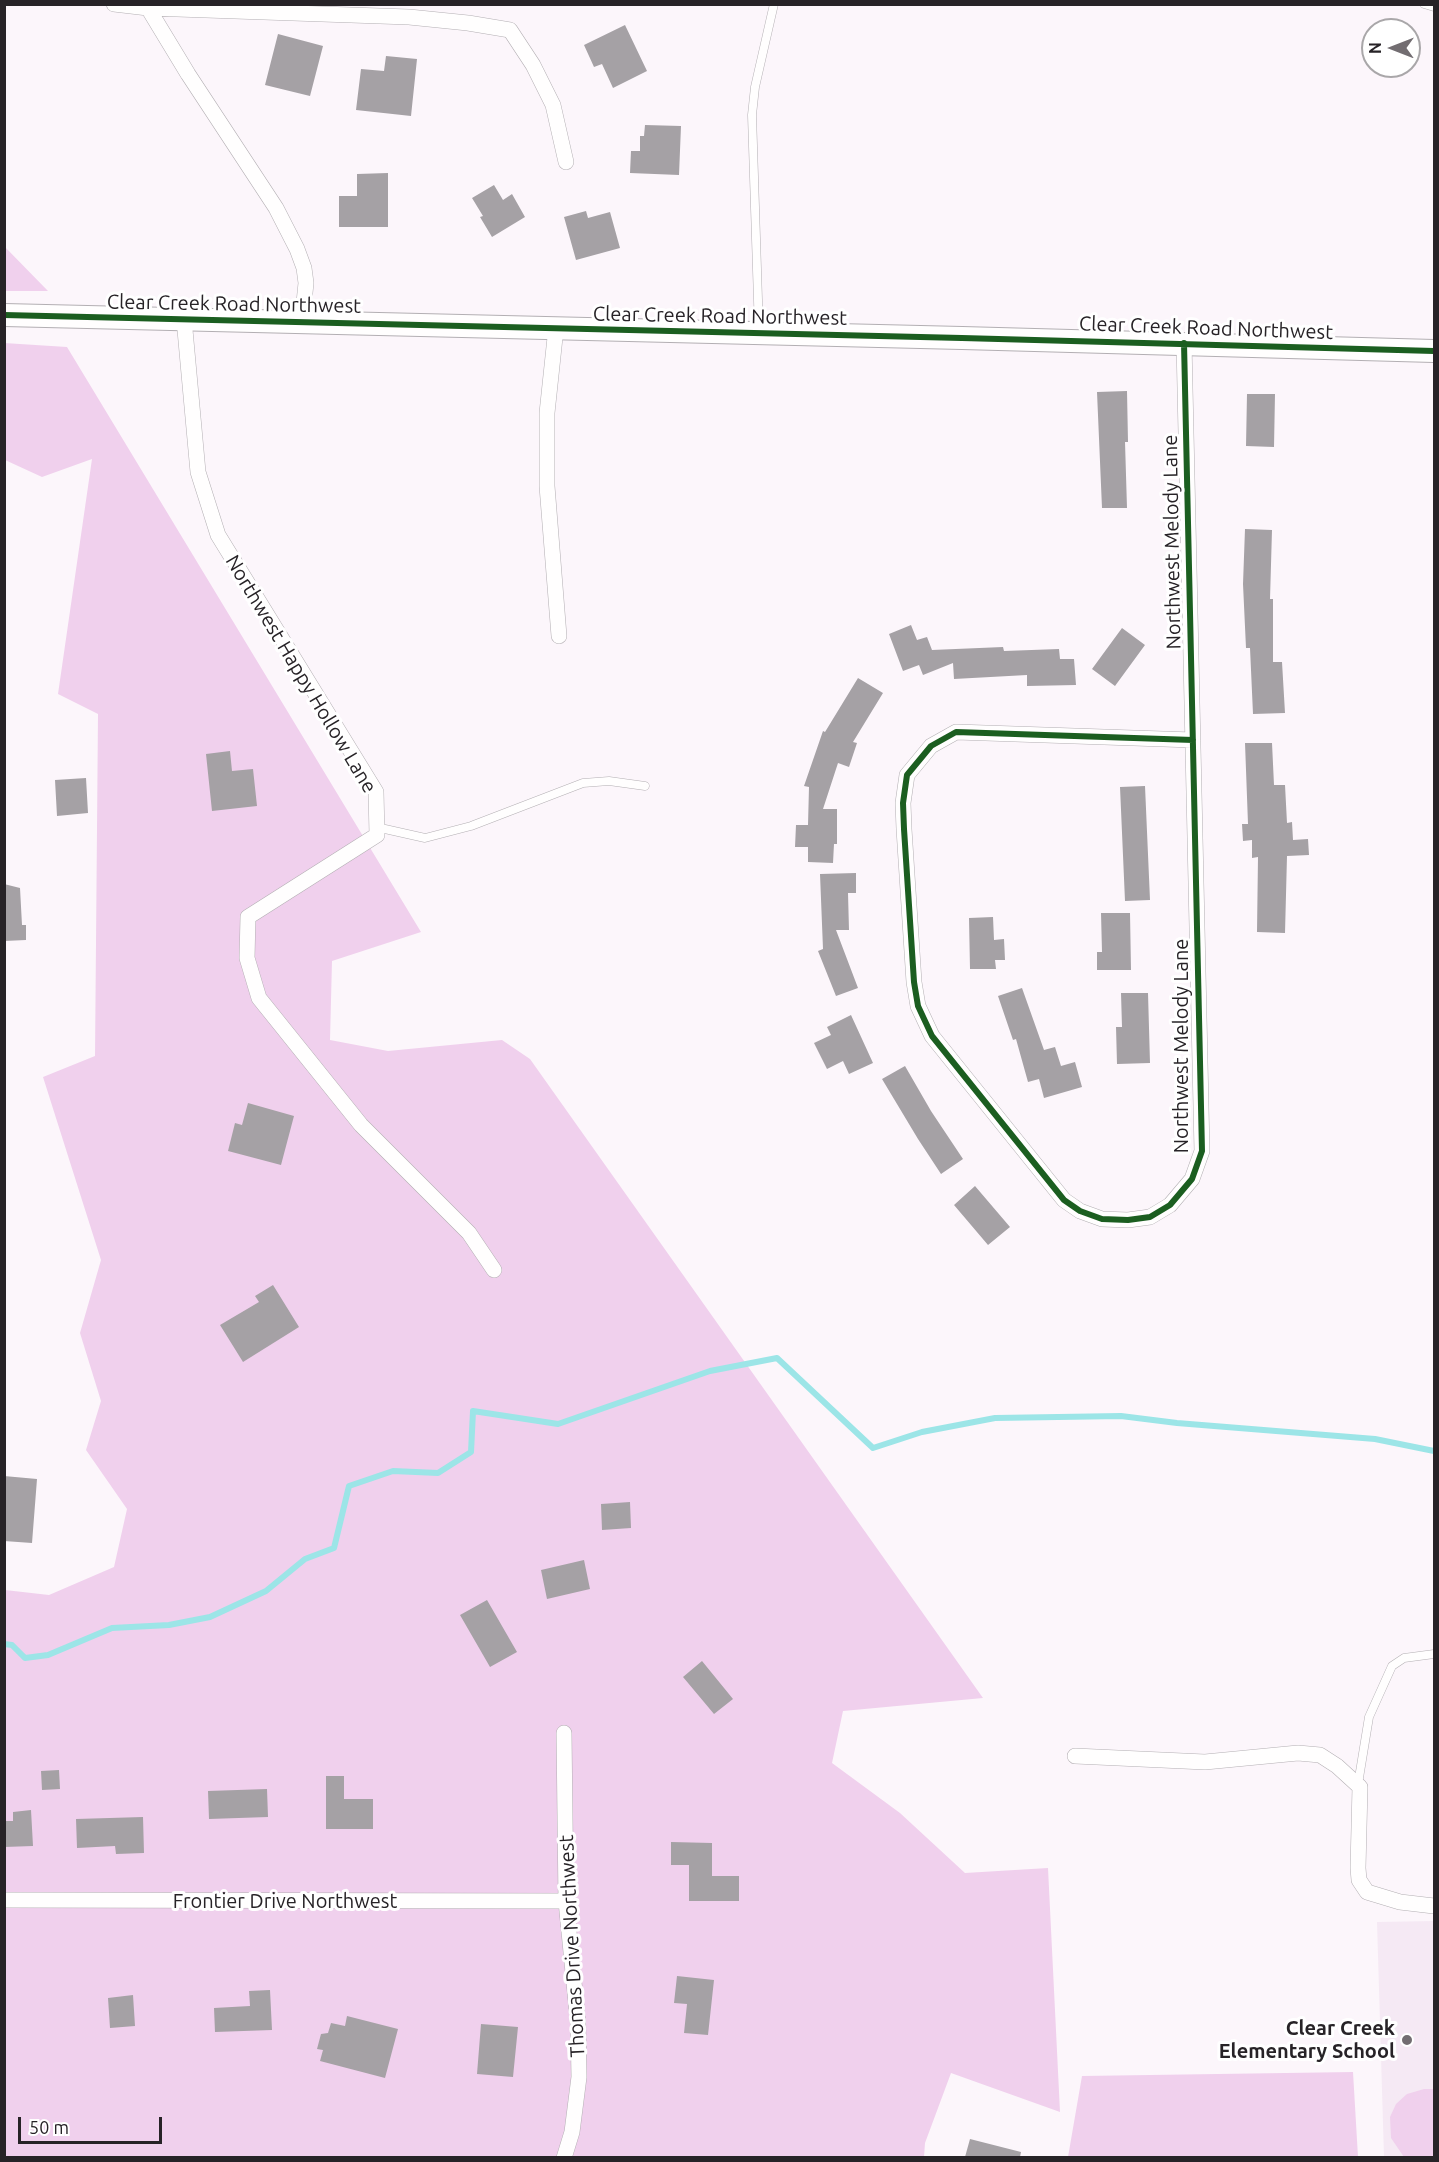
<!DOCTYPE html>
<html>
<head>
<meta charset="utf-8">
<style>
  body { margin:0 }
  #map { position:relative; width:1439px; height:2162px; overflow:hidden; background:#fcf6fb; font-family:Ubuntu,sans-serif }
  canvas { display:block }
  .frame { position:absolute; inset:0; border:6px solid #272327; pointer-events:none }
  .north { position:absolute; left:1361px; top:18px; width:60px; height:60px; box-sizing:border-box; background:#fff; border:2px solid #a9a7a9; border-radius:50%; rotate:270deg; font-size:16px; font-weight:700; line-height:24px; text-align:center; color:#272327 }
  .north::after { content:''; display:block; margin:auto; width:21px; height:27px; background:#726d71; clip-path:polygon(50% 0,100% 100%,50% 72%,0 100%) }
  .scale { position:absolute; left:18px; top:2117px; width:144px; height:27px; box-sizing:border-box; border:3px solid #272327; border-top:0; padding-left:8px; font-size:18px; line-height:21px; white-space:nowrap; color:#272327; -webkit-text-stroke:4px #fff; paint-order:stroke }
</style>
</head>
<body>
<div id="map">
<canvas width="1439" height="2162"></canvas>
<div class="frame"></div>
<div class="north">N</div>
<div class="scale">50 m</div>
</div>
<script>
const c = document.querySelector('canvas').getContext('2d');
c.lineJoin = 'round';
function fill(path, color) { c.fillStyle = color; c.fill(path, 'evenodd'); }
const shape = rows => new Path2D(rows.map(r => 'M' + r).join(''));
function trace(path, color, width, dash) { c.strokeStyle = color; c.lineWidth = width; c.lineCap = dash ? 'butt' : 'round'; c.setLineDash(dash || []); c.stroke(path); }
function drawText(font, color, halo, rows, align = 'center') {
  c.font = font + ' Ubuntu,sans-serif'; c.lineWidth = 6; c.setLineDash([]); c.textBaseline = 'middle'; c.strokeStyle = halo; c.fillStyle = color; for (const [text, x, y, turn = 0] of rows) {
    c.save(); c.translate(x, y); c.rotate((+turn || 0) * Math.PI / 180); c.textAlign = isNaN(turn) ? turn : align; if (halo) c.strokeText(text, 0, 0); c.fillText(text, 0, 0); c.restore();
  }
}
fill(shape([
  [1434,1921,1434,2157,1384,2157,1377,1922]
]), '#f5e9f4');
fill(shape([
  [5,247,48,291,5,291],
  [4,343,67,347,421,932,332,961,330,1040,388,1051,502,1040,530,1059,983,1698,843,1711,832,1763,900,1813,965,1873,1048,1868,1060,2112,951,2073,925,2143,924,2157,5,2157,5,1590,49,1595,114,1567,127,1509,86,1450,101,1401,80,1333,101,1260,43,1077,95,1056,98,714,58,694,92,459,42,477,5,460],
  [1353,2072,1358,2157,1068,2157,1082,2076],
  [1424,2089,1434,2089,1434,2157,1404,2157,1391,2138,1390,2117,1396,2104,1407,2094]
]), '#f0d0ed');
trace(shape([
  [4,1644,12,1645,25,1658,48,1655,112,1628,169,1625,210,1617,266,1591,305,1559,334,1548,349,1486,393,1471,438,1473,471,1452,473,1411,558,1424,710,1371,777,1358,873,1448,922,1432,995,1418,1121,1416,1177,1423,1375,1439,1434,1451]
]), '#9ce5e7', 6);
fill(shape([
  [625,25,647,71,613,88,602,64,594,67,584,45],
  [278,34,323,46,310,96,265,85],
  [386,56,417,59,411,116,356,110,361,69,384,71],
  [645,125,681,126,679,175,630,173,631,151,640,151,640,136,644,136],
  [388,173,388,227,339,227,339,196,357,196,357,174],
  [494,185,503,200,512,194,525,217,492,237,480,217,483,216,472,198],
  [586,211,588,218,610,212,620,248,576,260,564,217],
  [1127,391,1128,442,1125,442,1127,508,1102,508,1097,392],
  [1247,394,1275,394,1274,447,1246,446],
  [1245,529,1272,530,1270,599,1273,599,1273,662,1282,662,1285,713,1253,714,1250,648,1246,648,1243,584],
  [911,625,917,640,927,637,932,650,1003,647,1004,651,1059,649,1060,659,1074,659,1076,685,1027,686,1027,675,954,679,953,663,923,675,919,665,903,671,889,634],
  [1122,628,1145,645,1115,686,1092,669],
  [858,678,883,693,853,742,857,743,849,767,838,763,823,809,837,809,837,844,834,844,833,863,808,862,808,847,795,847,796,825,808,825,809,787,804,786,823,731,825,732],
  [1245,743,1272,743,1274,785,1285,785,1287,823,1292,822,1293,840,1308,839,1309,855,1287,856,1285,933,1257,932,1258,857,1252,858,1252,840,1243,841,1242,824,1248,824],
  [230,751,232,771,253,769,257,806,212,811,206,754],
  [86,778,88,813,57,816,55,780],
  [1145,786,1150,900,1125,901,1120,787],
  [856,873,856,893,848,893,849,930,836,930,858,988,836,996,818,951,823,949,820,874],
  [4,884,20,888,22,925,26,925,26,940,4,941],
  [1101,913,1130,913,1131,970,1097,970,1097,952,1102,952],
  [993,917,994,940,1004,939,1005,960,995,960,996,969,970,969,969,918],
  [1022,988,1044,1050,1055,1047,1061,1066,1075,1062,1082,1087,1044,1098,1039,1079,1028,1082,1016,1039,1013,1040,998,996],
  [1121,993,1148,993,1150,1063,1117,1064,1116,1027,1122,1027],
  [851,1015,873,1063,849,1074,843,1061,827,1069,814,1043,831,1035,827,1027],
  [905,1066,931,1111,963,1159,941,1174,918,1139,882,1079],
  [248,1103,294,1116,281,1165,228,1151,235,1123,242,1125],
  [975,1186,1010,1227,988,1245,954,1205],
  [273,1285,299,1327,243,1362,220,1325,259,1302,255,1296],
  [4,1476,37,1479,32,1543,4,1541],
  [630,1502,631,1528,602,1530,601,1504],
  [584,1560,590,1589,547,1599,541,1570],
  [487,1600,517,1652,490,1667,460,1615],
  [702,1661,733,1699,714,1714,683,1677],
  [59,1770,60,1789,42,1790,41,1771],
  [326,1776,344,1776,344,1799,373,1799,373,1829,326,1829],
  [267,1789,268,1817,209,1819,208,1791],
  [31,1810,33,1846,4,1847,4,1821,13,1821,13,1812],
  [143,1817,144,1853,116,1854,115,1846,77,1848,76,1819],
  [671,1842,712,1843,712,1876,739,1876,739,1901,689,1901,689,1865,671,1865],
  [677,1976,714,1980,708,2035,684,2033,687,2004,674,2003],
  [270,1990,272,2030,215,2032,214,2008,250,2006,249,1991],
  [133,1995,135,2026,110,2028,108,1998],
  [347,2016,398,2029,385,2078,320,2061,323,2050,317,2049,321,2034,328,2033,331,2023,345,2026],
  [481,2024,518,2027,513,2077,477,2074],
  [970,2139,1021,2152,1020,2157,965,2157]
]), '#a5a1a5');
const service = shape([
  [1424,4,1434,7],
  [759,331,752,115,755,87,774,4],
  [376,827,425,838,471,826,583,783,609,781,645,786],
  [1358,1784,1369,1717,1392,1666,1404,1658,1434,1654]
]);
const minor = shape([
  [114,4,148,8,409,17,468,23,510,30,533,65,553,105,566,162],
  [148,8,188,74,276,208,297,249,304,268,306,283,302,322],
  [184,319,198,472,218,535,376,792,377,835,248,917,247,958,259,998,361,1125,469,1233,494,1270],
  [556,328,547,413,547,486,559,636],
  [1184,343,1202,1151,1192,1179,1170,1205,1150,1217,1128,1220,1102,1219,1080,1211,1064,1200,932,1036,918,1006,914,982,904,829,903,803,907,775,931,746,956,732,1193,740],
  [564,1733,566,1901,578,2023,579,2077,572,2132,564,2158],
  [1075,1756,1205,1762,1298,1753,1320,1755,1337,1766,1360,1787,1358,1868,1359,1880,1367,1892,1400,1902,1434,1906],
  [4,1900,566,1901]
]);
const secondary = shape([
  [4,315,962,338,1434,351]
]);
trace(service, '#b3afb3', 9);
trace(minor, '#b3afb3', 16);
trace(secondary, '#b3afb3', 24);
trace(service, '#fffefe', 8);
trace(minor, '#fffefe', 15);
trace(secondary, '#fffefe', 22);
trace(shape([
  [4,315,962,338,1434,351],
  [1184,343,1202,1151,1192,1179,1170,1205,1150,1217,1128,1220,1102,1219,1080,1211,1064,1200,932,1036,918,1006,914,982,904,829,903,803,907,775,931,746,956,732,1193,740]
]), '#1b5e20', 6);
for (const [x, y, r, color] of [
  [1407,2040,6,"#726d71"]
]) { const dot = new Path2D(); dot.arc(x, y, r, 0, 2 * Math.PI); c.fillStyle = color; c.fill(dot); trace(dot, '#fff', 2); }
drawText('20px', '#272327', '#fff', [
  ["Clear Creek Road Northwest",234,304,1],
  ["Clear Creek Road Northwest",720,316,1],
  ["Clear Creek Road Northwest",1206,328,2],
  ["Northwest Melody Lane",1172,542,-91],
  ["Northwest Happy Hollow Lane",301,674,59],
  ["Northwest Melody Lane",1181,1046,-90],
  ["Frontier Drive Northwest",285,1901],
  ["Thomas Drive Northwest",572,1946,-93]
]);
drawText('bold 20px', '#272327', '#fff', [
  ["Clear Creek",1395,2028],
  ["Elementary School",1395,2051]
], 'right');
</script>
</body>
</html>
